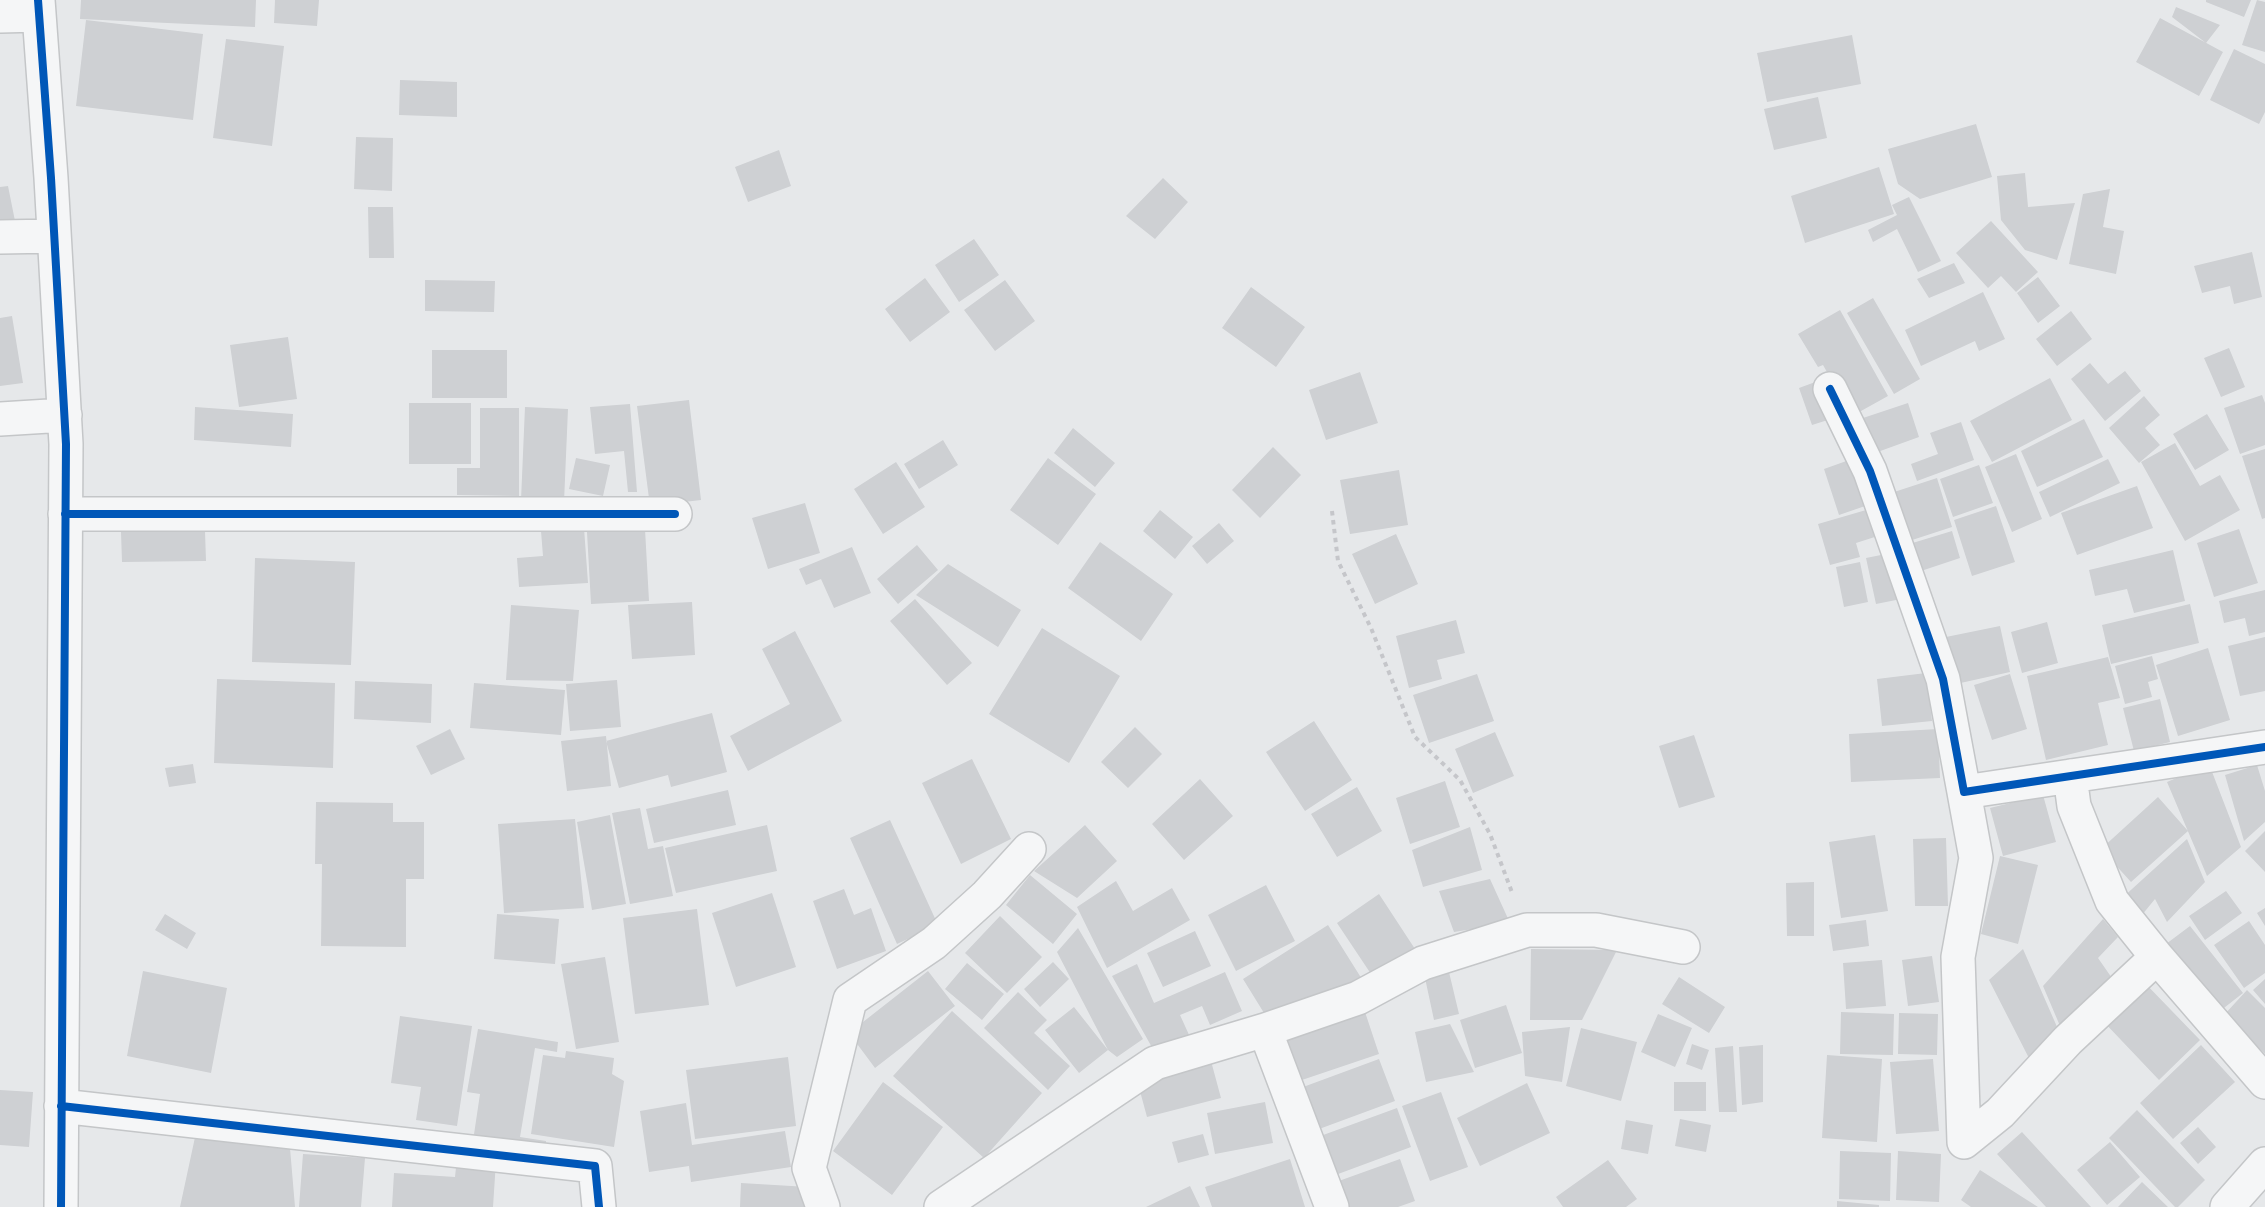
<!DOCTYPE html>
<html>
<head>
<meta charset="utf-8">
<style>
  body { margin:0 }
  canvas { display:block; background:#e6e8ea }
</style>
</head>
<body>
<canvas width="2265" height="1207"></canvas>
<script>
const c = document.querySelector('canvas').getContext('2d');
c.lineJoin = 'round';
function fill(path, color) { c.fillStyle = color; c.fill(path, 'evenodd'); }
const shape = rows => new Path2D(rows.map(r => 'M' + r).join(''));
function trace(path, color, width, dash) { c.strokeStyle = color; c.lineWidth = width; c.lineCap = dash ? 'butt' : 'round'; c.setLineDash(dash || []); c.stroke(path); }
fill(shape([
  [81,0,256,0,255,27,80,19],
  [275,0,319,0,317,26,274,23],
  [2206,0,2251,0,2244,17,2206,2],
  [2257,0,2265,2,2265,52,2242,45],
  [2176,7,2220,25,2206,43,2172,17],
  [2160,18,2223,52,2199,96,2136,62],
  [86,20,203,34,193,120,76,106],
  [1852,35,1861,84,1767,102,1757,53],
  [226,39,284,46,272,146,213,138],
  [2234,49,2265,64,2265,112,2259,124,2210,100],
  [400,80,457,82,457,117,399,115],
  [1818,97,1827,138,1774,150,1764,109],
  [1976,124,1992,177,1920,199,1898,184,1888,149],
  [356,137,393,138,392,191,354,189],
  [779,150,791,186,748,202,735,167],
  [1879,167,1894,214,1805,243,1791,196],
  [2025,173,2028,207,2075,203,2057,260,2025,250,2001,220,1997,176],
  [1163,178,1188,202,1155,239,1126,216],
  [8,186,15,221,0,224,0,187],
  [2110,189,2103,227,2124,231,2116,274,2069,264,2083,194],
  [1909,197,1941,261,1918,272,1897,229,1873,242,1868,230,1897,215,1892,205],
  [368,207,393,207,394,258,369,258],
  [1991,221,2038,272,2016,292,2001,276,1988,288,1956,253],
  [974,239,999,275,959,302,935,265],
  [2252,252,2262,297,2234,304,2230,286,2202,293,2194,266],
  [1954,263,1965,283,1929,298,1917,279],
  [2038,277,2060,306,2038,323,2017,293],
  [925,278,950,312,910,342,885,309],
  [425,280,495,281,494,312,425,311],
  [1005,280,1035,321,995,351,964,310],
  [1251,287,1305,327,1276,367,1222,328],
  [1983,292,2005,339,1979,351,1975,341,1921,366,1905,330],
  [1873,298,1920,379,1894,394,1847,313],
  [1840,310,1888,396,1852,416,1823,365,1818,367,1798,334],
  [2071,311,2092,339,2057,366,2036,339],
  [12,316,23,383,0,386,0,318],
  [288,337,297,399,239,407,230,345],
  [2229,348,2245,387,2221,397,2204,358],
  [432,350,507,350,507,398,432,398],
  [2090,363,2108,384,2125,371,2141,391,2105,421,2071,379],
  [1360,372,1378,423,1326,440,1309,390],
  [2050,378,2072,420,1992,462,1970,421],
  [1818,381,1831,419,1812,425,1799,388],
  [2262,395,2265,403,2265,445,2240,454,2224,408],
  [2144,396,2160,415,2145,428,2160,445,2139,463,2109,428],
  [689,400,701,500,650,506,637,406],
  [409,403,471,403,471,464,409,464],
  [1908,403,1919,437,1872,454,1860,419],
  [630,404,637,492,628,492,624,451,595,454,590,407],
  [195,407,293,414,291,447,194,440],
  [525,407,568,409,564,502,521,500],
  [480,408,519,408,519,496,457,495,457,468,480,468],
  [2207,414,2229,450,2195,470,2173,434],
  [2084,419,2103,457,2037,487,2021,451],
  [1961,422,1974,460,1917,481,1911,464,1938,454,1930,433],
  [1073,428,1115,463,1095,487,1054,453],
  [943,440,958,465,919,489,904,464],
  [2175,443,2200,486,2220,475,2240,510,2185,541,2141,462],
  [1273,447,1301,475,1260,518,1232,490],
  [2265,449,2265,518,2262,519,2242,456],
  [2016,454,2042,519,2012,532,1985,467],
  [576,458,610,465,603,496,569,489],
  [1048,458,1096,494,1058,545,1010,510],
  [1852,459,1868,505,1839,515,1824,469],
  [2108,459,2120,483,2050,517,2039,492],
  [896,462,925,507,883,534,854,489],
  [1979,465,1993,503,1953,517,1940,479],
  [1399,470,1408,525,1350,534,1340,480],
  [1937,478,1952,527,1903,543,1888,494],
  [2137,486,2153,528,2077,555,2061,513],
  [805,503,820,553,768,569,752,518],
  [1996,506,2015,562,1972,576,1954,520],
  [1873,508,1881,535,1856,543,1860,557,1830,565,1818,524],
  [1160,510,1193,537,1175,559,1143,531],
  [1219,523,1234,541,1207,564,1192,546],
  [584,528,588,583,519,587,517,558,543,556,541,531],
  [645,529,649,601,591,604,587,532],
  [2239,529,2258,583,2214,597,2197,543],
  [205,531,206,561,122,562,121,532],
  [1952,531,1960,558,1915,573,1906,545],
  [1396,534,1418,584,1375,604,1352,554],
  [1100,542,1173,594,1141,641,1068,588],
  [917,545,938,570,898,604,877,579],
  [852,547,871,593,834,608,821,579,806,585,799,569],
  [2173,550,2185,601,2134,613,2127,589,2095,596,2089,570],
  [1891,553,1901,599,1876,604,1866,558],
  [255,558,355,562,351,665,252,662],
  [1860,562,1868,602,1844,607,1836,567],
  [948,564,1021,610,998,647,916,595],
  [2265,590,2265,632,2249,636,2245,618,2224,623,2219,601],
  [915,599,972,663,947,685,890,621],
  [692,602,695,655,632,659,628,605],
  [2190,604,2199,643,2111,664,2102,625],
  [511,605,579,610,573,681,506,680],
  [1456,620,1465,653,1437,660,1442,679,1409,688,1396,636],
  [2047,622,2058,663,2022,673,2011,632],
  [2000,626,2010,672,1956,684,1946,637],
  [1042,628,1120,676,1069,763,989,714],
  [795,631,842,721,748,771,730,736,790,704,762,649],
  [2265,637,2265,691,2240,696,2228,646],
  [2208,648,2230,720,2178,736,2156,665],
  [2152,656,2158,679,2148,682,2152,697,2125,704,2115,666],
  [2108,657,2120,698,2098,703,2108,745,2046,760,2027,676],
  [1926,673,1932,721,1882,726,1877,679],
  [1477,674,1494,721,1429,743,1413,695],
  [2010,674,2027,729,1992,740,1974,685],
  [217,679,335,683,333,768,214,763],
  [617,680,621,727,570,731,566,684],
  [355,681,432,684,431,723,354,719],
  [474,683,565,690,561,735,470,728],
  [2160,699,2170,742,2134,751,2123,708],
  [712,713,727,772,671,787,668,775,619,788,606,741],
  [1314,721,1352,780,1305,811,1266,752],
  [1135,727,1162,754,1128,788,1101,762],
  [450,729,465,759,431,775,416,746],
  [1938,729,1940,778,1851,782,1849,734],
  [1495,732,1514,776,1473,793,1455,749],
  [1694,735,1715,797,1679,808,1659,746],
  [606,736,611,786,567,791,561,741],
  [972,759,1011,839,961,864,922,783],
  [193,764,196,783,169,787,165,768],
  [2209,764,2241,847,2207,876,2167,782],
  [2257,765,2265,791,2265,822,2244,841,2225,775],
  [1200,779,1233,816,1184,860,1152,824],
  [1445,781,1460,827,1410,844,1396,798],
  [1357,787,1382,831,1337,857,1311,814],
  [728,790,736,825,654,843,646,809],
  [2043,795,2056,842,2003,856,1990,808],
  [2158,797,2188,831,2131,882,2101,849],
  [316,802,393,803,393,822,424,822,424,879,406,879,406,947,321,946,322,864,315,864],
  [640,808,648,849,663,846,673,896,630,904,612,813],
  [610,815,626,904,592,910,577,822],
  [575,819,584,908,504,913,498,824],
  [890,820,938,925,897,944,850,838],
  [767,825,777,871,676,893,665,848],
  [1085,825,1117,861,1077,898,1034,871],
  [1470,827,1482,870,1423,887,1412,850],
  [2265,831,2265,872,2245,851],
  [1875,835,1888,911,1841,918,1829,842],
  [1946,838,1948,906,1915,906,1913,839],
  [2187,839,2205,882,2167,922,2155,899,2137,921,2121,899],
  [2000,856,2038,865,2018,944,1981,934],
  [1030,875,1077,914,1053,944,1006,905],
  [1490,879,1510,923,1454,932,1439,891],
  [1116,881,1133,911,1172,888,1190,920,1107,968,1077,907],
  [1814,882,1814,936,1787,936,1786,883],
  [1266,885,1295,941,1236,971,1208,915],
  [844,889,854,915,871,908,886,951,837,969,813,901],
  [2226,891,2242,913,2205,940,2189,916],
  [772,893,796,967,736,987,712,913],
  [1379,894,1415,949,1373,977,1337,923],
  [2265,908,2265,926,2257,913],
  [697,909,709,1005,635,1014,623,918],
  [165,914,196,933,187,949,155,930],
  [497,914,559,919,555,964,494,959],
  [1000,916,1042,957,1007,993,965,953],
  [2103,919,2118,937,2098,958,2114,981,2063,1033,2043,986],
  [1866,920,1869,946,1833,951,1829,925],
  [2249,921,2265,945,2265,973,2244,988,2214,945],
  [1328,925,1365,984,1264,1013,1243,979],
  [2190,926,2243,993,2215,1015,2162,947],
  [1078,928,1143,1039,1117,1057,1108,1050,1057,952],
  [1195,931,1211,966,1163,987,1147,953],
  [1531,949,1617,950,1582,1020,1530,1020],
  [2023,949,2061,1036,2032,1064,1989,980],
  [1932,956,1939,1002,1908,1006,1902,960],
  [605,957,619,1042,576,1049,561,964],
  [1882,960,1886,1006,1846,1009,1843,963],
  [1053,962,1069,979,1040,1007,1024,989],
  [967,963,1004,994,982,1020,945,989],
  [1137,964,1154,1003,1225,972,1242,1011,1210,1025,1202,1006,1180,1015,1190,1037,1154,1051,1112,976],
  [143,971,227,988,211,1073,127,1056],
  [928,971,955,1006,875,1068,849,1033],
  [1449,972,1459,1014,1434,1020,1425,978],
  [1679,977,1725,1007,1709,1033,1662,1004],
  [2265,979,2265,1004,2253,990],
  [2142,980,2200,1040,2159,1080,2102,1020],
  [2247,990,2265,1008,2265,1054,2224,1015],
  [1018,992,1047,1020,1034,1033,1070,1066,1048,1090,984,1028],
  [1506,1005,1522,1053,1475,1068,1460,1020],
  [1074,1007,1108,1050,1079,1073,1045,1030],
  [952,1011,1042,1093,984,1158,893,1076],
  [1365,1012,1379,1054,1296,1082,1282,1040],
  [1841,1012,1894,1014,1893,1055,1840,1054],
  [1899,1013,1938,1014,1937,1055,1898,1054],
  [1658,1014,1692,1028,1675,1067,1641,1052],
  [400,1016,472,1026,457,1126,416,1120,421,1087,391,1083],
  [1450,1024,1474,1072,1426,1082,1415,1032],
  [1570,1027,1562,1082,1525,1076,1522,1032],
  [1581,1028,1637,1042,1621,1101,1566,1086],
  [478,1029,558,1042,557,1052,535,1048,520,1137,546,1141,545,1154,473,1141,480,1094,467,1092],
  [1692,1044,1709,1050,1702,1070,1686,1064],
  [1763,1045,1763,1102,1742,1105,1739,1047],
  [2201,1045,2235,1082,2173,1139,2140,1103],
  [1733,1046,1737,1112,1719,1112,1715,1048],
  [566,1051,614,1058,612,1074,624,1081,614,1147,531,1134,543,1055,565,1058],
  [1827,1055,1882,1059,1877,1142,1822,1138],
  [788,1057,796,1126,695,1139,686,1070],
  [1379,1059,1395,1101,1311,1132,1295,1090],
  [1933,1059,1939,1131,1896,1134,1890,1062],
  [1211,1061,1221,1098,1147,1117,1137,1080],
  [883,1082,943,1127,892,1195,833,1151],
  [1674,1082,1706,1082,1706,1111,1674,1111],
  [1527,1083,1550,1133,1480,1166,1457,1118],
  [0,1090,33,1092,29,1147,0,1145],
  [1441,1092,1468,1167,1430,1181,1402,1106],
  [1265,1102,1273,1143,1215,1154,1207,1113],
  [686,1103,692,1145,785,1131,791,1167,691,1182,689,1166,649,1172,640,1111],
  [1397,1108,1411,1147,1330,1177,1315,1138],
  [2137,1110,2205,1180,2178,1207,2175,1207,2109,1138],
  [1680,1119,1711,1125,1706,1152,1675,1146],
  [1626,1120,1653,1125,1648,1154,1621,1149],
  [2198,1127,2216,1147,2198,1164,2180,1143],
  [197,1128,290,1148,295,1207,180,1207],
  [2022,1132,2091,1207,2046,1207,1997,1154],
  [1203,1134,1209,1155,1178,1163,1172,1142],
  [2110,1142,2140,1177,2107,1205,2077,1170],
  [1840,1151,1891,1153,1890,1201,1839,1199],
  [1898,1151,1941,1154,1939,1202,1896,1200],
  [303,1154,365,1158,361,1207,299,1207],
  [457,1158,496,1161,493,1207,392,1207,394,1173,455,1177],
  [1290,1159,1305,1207,1212,1207,1205,1187],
  [1400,1159,1415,1201,1398,1207,1345,1207,1336,1182],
  [1608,1160,1637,1199,1626,1207,1563,1207,1556,1197],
  [1980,1170,2038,1207,1971,1207,1961,1200],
  [2142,1182,2168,1207,2118,1207],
  [741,1183,808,1187,807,1207,740,1207],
  [1190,1186,1200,1207,1146,1207],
  [1837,1201,1879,1205,1879,1207,1837,1207]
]), '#ced0d3');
const minor = shape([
  [38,0,51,178,66,444,61,1207],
  [0,16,39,15],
  [0,237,54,236],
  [1830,389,1870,471,1943,679,1964,792,2265,747],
  [0,419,65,415],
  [65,514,675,514],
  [2070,776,2074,806,2112,901,2157,957],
  [1265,1030,1358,998,1423,963,1527,930,1596,930,1683,947],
  [61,1106,595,1166,599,1207],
  [1964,1142,2000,1113,2068,1040,2157,957,2265,1082],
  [1964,1142,1958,957,1976,858,1964,792],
  [823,1207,809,1168,850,1000,934,943,987,895,1029,849],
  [941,1207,1155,1063,1265,1030,1332,1207],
  [2227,1207,2265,1164]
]);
trace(minor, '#c4c6c8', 36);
trace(shape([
  [1332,511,1338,561,1371,628,1415,737,1460,780,1490,834,1513,895]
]), '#c5c6ca', 4, [4.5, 4.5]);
trace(minor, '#f5f6f7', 33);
trace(shape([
  [38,0,51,178,66,444,61,1207],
  [1830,389,1870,471,1943,679,1964,792,2265,747],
  [65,514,675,514],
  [61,1106,595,1166,599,1207]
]), '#0057b8', 8);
</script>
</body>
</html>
